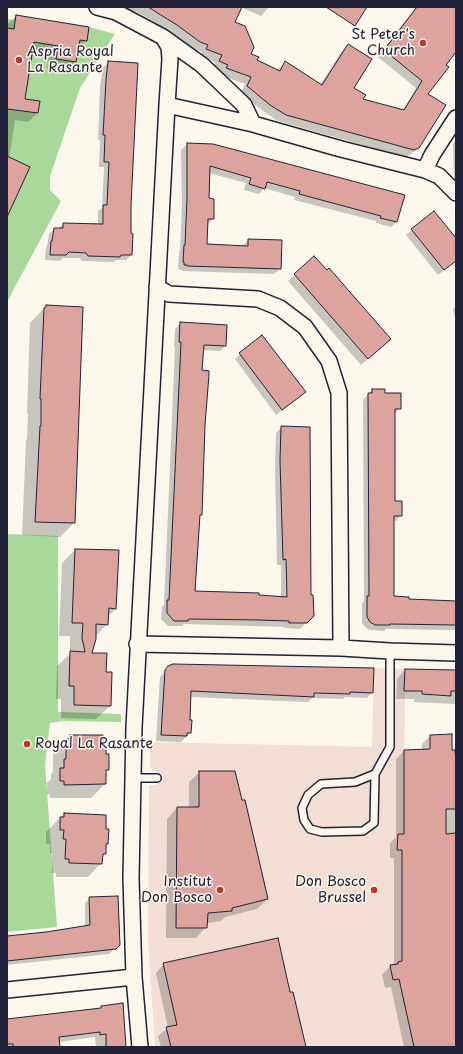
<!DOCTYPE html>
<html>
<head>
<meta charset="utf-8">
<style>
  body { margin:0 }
  #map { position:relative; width:463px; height:1054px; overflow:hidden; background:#fbf7ec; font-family:"Playpen Sans",sans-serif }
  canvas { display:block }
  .frame { position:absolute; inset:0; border:8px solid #22223b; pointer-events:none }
</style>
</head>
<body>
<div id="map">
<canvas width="463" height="1054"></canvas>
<div class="frame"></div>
</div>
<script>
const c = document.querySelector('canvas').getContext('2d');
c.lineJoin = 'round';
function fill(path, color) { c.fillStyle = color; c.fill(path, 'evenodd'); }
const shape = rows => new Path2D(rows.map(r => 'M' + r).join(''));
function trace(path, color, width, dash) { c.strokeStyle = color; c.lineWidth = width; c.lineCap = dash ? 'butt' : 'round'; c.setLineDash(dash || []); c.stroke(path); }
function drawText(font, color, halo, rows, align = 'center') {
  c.font = font + ' "Playpen Sans",sans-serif'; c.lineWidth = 3; c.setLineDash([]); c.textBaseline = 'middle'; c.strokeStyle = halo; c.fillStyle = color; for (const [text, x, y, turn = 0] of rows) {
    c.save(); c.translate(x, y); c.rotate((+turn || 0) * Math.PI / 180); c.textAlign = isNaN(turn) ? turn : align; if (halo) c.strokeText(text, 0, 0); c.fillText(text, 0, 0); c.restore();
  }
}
fill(shape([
  [374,668,405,669,404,834,426,834,456,1047,155,1047,148,940,149,785,157,785,157,771,153,771,152,768,150,768,150,742,372,747]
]), '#f2ded4');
fill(shape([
  [15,15,89,27,115,34,80,88,50,176,50,190,61,201,7,302,7,19,14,20],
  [7,534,58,536,58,712,121,714,121,722,63,721,50,723,45,765,57,927,7,932]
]), '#a8d99a');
fill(shape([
  [123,7,269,7,261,16,240,7,234,23,249,55,256,61,277,71,285,62,320,85,341,52,348,45,353,89,362,100,402,111,416,88,378,57,416,7,456,7,456,50,444,65,427,94,419,147,411,154,406,157,278,121,263,111,241,93,245,84,220,75,222,72,213,68,215,62,200,56,202,52,193,48,158,24,141,14],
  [16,16,86,40,77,49,76,61,66,71,47,68,49,55,32,52,24,100,37,113,28,122,15,120,9,159,7,214,7,25],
  [108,62,131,255,126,260,116,260,114,262,82,261,80,258,63,258,60,261,45,260,46,247,47,246,49,234,54,229,58,229,63,224,98,225,98,211,102,208,104,167,99,167,100,140,98,140,100,86,103,68],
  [456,140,456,181,454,178,453,144],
  [187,144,213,145,397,222,391,227,376,223,376,221,294,200,295,197,264,188,259,194,244,190,246,183,209,173,208,199,213,219,207,225,206,245,243,247,243,245,248,240,280,269,274,274,182,271,182,270,179,270,178,267,179,252,180,250,182,204,181,150],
  [412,230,456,240,456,261,438,275,406,235],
  [295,275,383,346,361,365,288,281],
  [46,306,74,523,60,537,22,535,26,440,27,439,28,413,27,413,30,323],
  [456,306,456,321,453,309],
  [181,323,225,346,220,351,202,350,201,371,204,425,201,514,199,516,194,592,281,597,281,565,277,565,275,467,276,433,282,427,310,596,306,623,300,629,284,628,284,627,184,624,182,626,168,626,161,619,162,607,164,605,175,347,174,347,175,329],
  [240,354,305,392,276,415,235,359],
  [372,390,384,394,400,408,394,414,394,502,401,515,396,521,393,521,393,597,408,600,456,602,456,630,386,629,384,631,369,630,365,627,362,623,362,603,364,601,363,400],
  [75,550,116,609,108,616,107,624,95,637,91,654,105,673,111,673,110,706,96,719,61,718,61,699,56,699,57,666,70,654,70,636,59,636,62,563],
  [171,666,372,692,367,698,345,697,343,699,312,698,308,702,190,697,189,720,190,733,181,742,156,741,160,677],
  [405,670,456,671,456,704,414,702,414,699,396,699,397,679],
  [70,736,102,746,108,769,105,772,105,784,91,798,50,798,50,794,47,795,47,783,51,779,51,774,53,772,53,754],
  [430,736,451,751,456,751,456,1047,404,1047,391,987,385,988,382,975,390,966,394,965,394,858,390,858,390,843,396,837,396,759,404,751,422,750,422,744],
  [200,772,267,899,257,909,225,917,221,921,207,923,206,927,196,938,166,938,167,819,177,808,189,808,189,782],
  [64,814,105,830,107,844,105,847,105,853,102,856,101,863,88,877,56,877,56,873,52,873,52,853,50,853,50,844,46,844,46,832],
  [90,898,119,944,109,954,7,965,7,939,85,927,85,903],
  [164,964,289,993,304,1047,161,1047,158,1036,168,1028,156,973],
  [102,1007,126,1047,96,1047,95,1037,59,1042,58,1047,7,1047,7,1020,98,1010]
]), '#0003');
const building = shape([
  [148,7,242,7,235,22,245,26,254,47,251,54,259,57,257,60,280,71,285,61,322,85,348,44,372,59,354,88,366,95,363,99,404,110,422,81,384,50,417,7,456,7,456,52,446,65,449,67,428,94,446,105,419,148,414,150,286,115,270,105,247,86,251,77,226,68,228,65,219,61,222,55,206,49,208,45,200,42,177,25,148,7],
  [326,7,367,7,355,26,326,7],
  [16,15,89,27,87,41,80,40,76,62,56,59,58,46,34,42,25,99,40,101,38,113,7,109,7,28,14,29,16,15],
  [108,61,138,63,131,205,131,233,133,234,132,255,121,255,120,257,88,256,86,253,69,252,66,255,50,255,51,241,52,241,54,228,63,228,63,223,103,224,103,205,107,205,109,162,104,162,105,135,103,135,106,80,108,61],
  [187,143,213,144,405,195,397,222,380,218,381,216,299,194,300,191,267,182,265,189,249,184,251,178,210,166,209,198,214,199,214,219,208,219,207,244,248,246,248,239,282,240,281,269,187,266,187,265,184,265,184,262,183,262,184,245,185,245,187,198,187,143],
  [7,156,30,167,7,217,7,156],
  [434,211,456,238,456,261,444,270,411,229,434,211],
  [314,256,327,270,329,268,391,339,368,359,294,274,314,256],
  [46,305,83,307,75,523,35,522,40,426,41,426,41,399,40,399,44,308,46,307,46,305],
  [180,322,227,325,226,346,204,345,202,370,209,371,209,375,205,425,202,515,200,515,195,591,259,593,259,595,287,597,286,559,283,560,280,461,281,426,310,427,311,595,313,595,314,616,307,623,289,623,289,621,259,620,189,619,188,621,174,621,167,613,167,600,169,600,181,342,179,342,180,322],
  [262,335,306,392,282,410,239,353,262,335],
  [372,389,385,389,385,393,401,393,401,409,395,409,395,501,402,501,402,516,394,516,394,596,409,597,409,599,456,601,456,625,390,624,390,625,375,625,370,622,367,617,367,596,369,596,368,393,372,393,372,389],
  [75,549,119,550,116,609,109,608,108,625,96,624,96,639,92,653,107,653,106,672,112,672,111,706,74,705,74,686,69,686,70,651,85,652,82,638,83,623,72,623,75,549],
  [173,664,374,668,373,693,350,692,350,694,314,693,314,697,191,691,190,720,192,720,191,733,187,733,187,736,161,735,165,670,168,666,173,664],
  [405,669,456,670,456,691,451,691,451,696,422,694,422,691,404,691,405,669],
  [452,734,452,750,455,750,456,763,456,809,446,809,446,834,456,833,456,1047,414,1047,399,979,393,980,390,965,398,964,398,962,402,961,402,850,397,850,398,834,404,834,404,750,430,749,430,735,452,734],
  [70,735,103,735,103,745,106,745,106,754,109,754,109,770,106,770,106,784,64,785,64,781,60,781,60,768,64,768,64,759,66,759,66,739,70,739,70,735],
  [199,771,235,771,242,800,245,800,268,899,232,908,232,911,208,913,207,928,176,928,177,807,199,807,199,771],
  [64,813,106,815,106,829,109,829,108,844,106,844,106,854,103,854,102,864,69,863,69,859,65,859,66,839,63,839,64,830,60,830,60,817,64,817,64,813],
  [118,896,120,945,116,949,7,961,7,936,46,932,90,925,89,897,118,896],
  [278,938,290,992,293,992,306,1047,171,1047,166,1027,177,1025,163,963,278,938],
  [123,1003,126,1047,106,1047,106,1034,100,1035,100,1032,59,1037,60,1047,13,1047,13,1044,7,1044,7,1019,101,1008,101,1006,123,1003]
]);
fill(building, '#dda39d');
trace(building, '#22223b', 1);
const service = shape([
  [375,774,355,782,321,784,308,795,302,808,304,820,310,829,322,832,363,831,374,823,375,774,390,747,390,651],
  [133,778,157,778]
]);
const minor = shape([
  [97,7,116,12,163,37,202,65,244,105,253,124],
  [167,105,253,124,341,149,425,170,439,176,456,193],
  [425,170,432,155,456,118],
  [157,287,169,294,258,299,280,308,305,327,329,361,339,393,341,648],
  [137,644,341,648,390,651,456,653],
  [7,990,134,977],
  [140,1047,134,977,131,878,134,727,167,105,170,59,169,47,163,37]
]);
trace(service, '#22223b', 10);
trace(minor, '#22223b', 18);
trace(service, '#fbf7ec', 7);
trace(minor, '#fbf7ec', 15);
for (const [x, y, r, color] of [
  [423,43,4,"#c8321e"],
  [19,60,4,"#c8321e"],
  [27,744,4,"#c8321e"],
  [220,890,4,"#c8321e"],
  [374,890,4,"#c8321e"]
]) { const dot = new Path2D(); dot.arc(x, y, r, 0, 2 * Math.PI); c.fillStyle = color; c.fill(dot); trace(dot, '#fbf7ec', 1.5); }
drawText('14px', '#22223b', '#fbf7ec', [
  ["St Peter's",415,35],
  ["Church",415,51],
  ["Aspria Royal",27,52,"left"],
  ["La Rasante",27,68,"left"],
  ["Royal La Rasante",35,744,"left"],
  ["Institut",212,882],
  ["Don Bosco",212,898],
  ["Don Bosco",366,882],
  ["Brussel",366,898]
], 'right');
</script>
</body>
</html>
